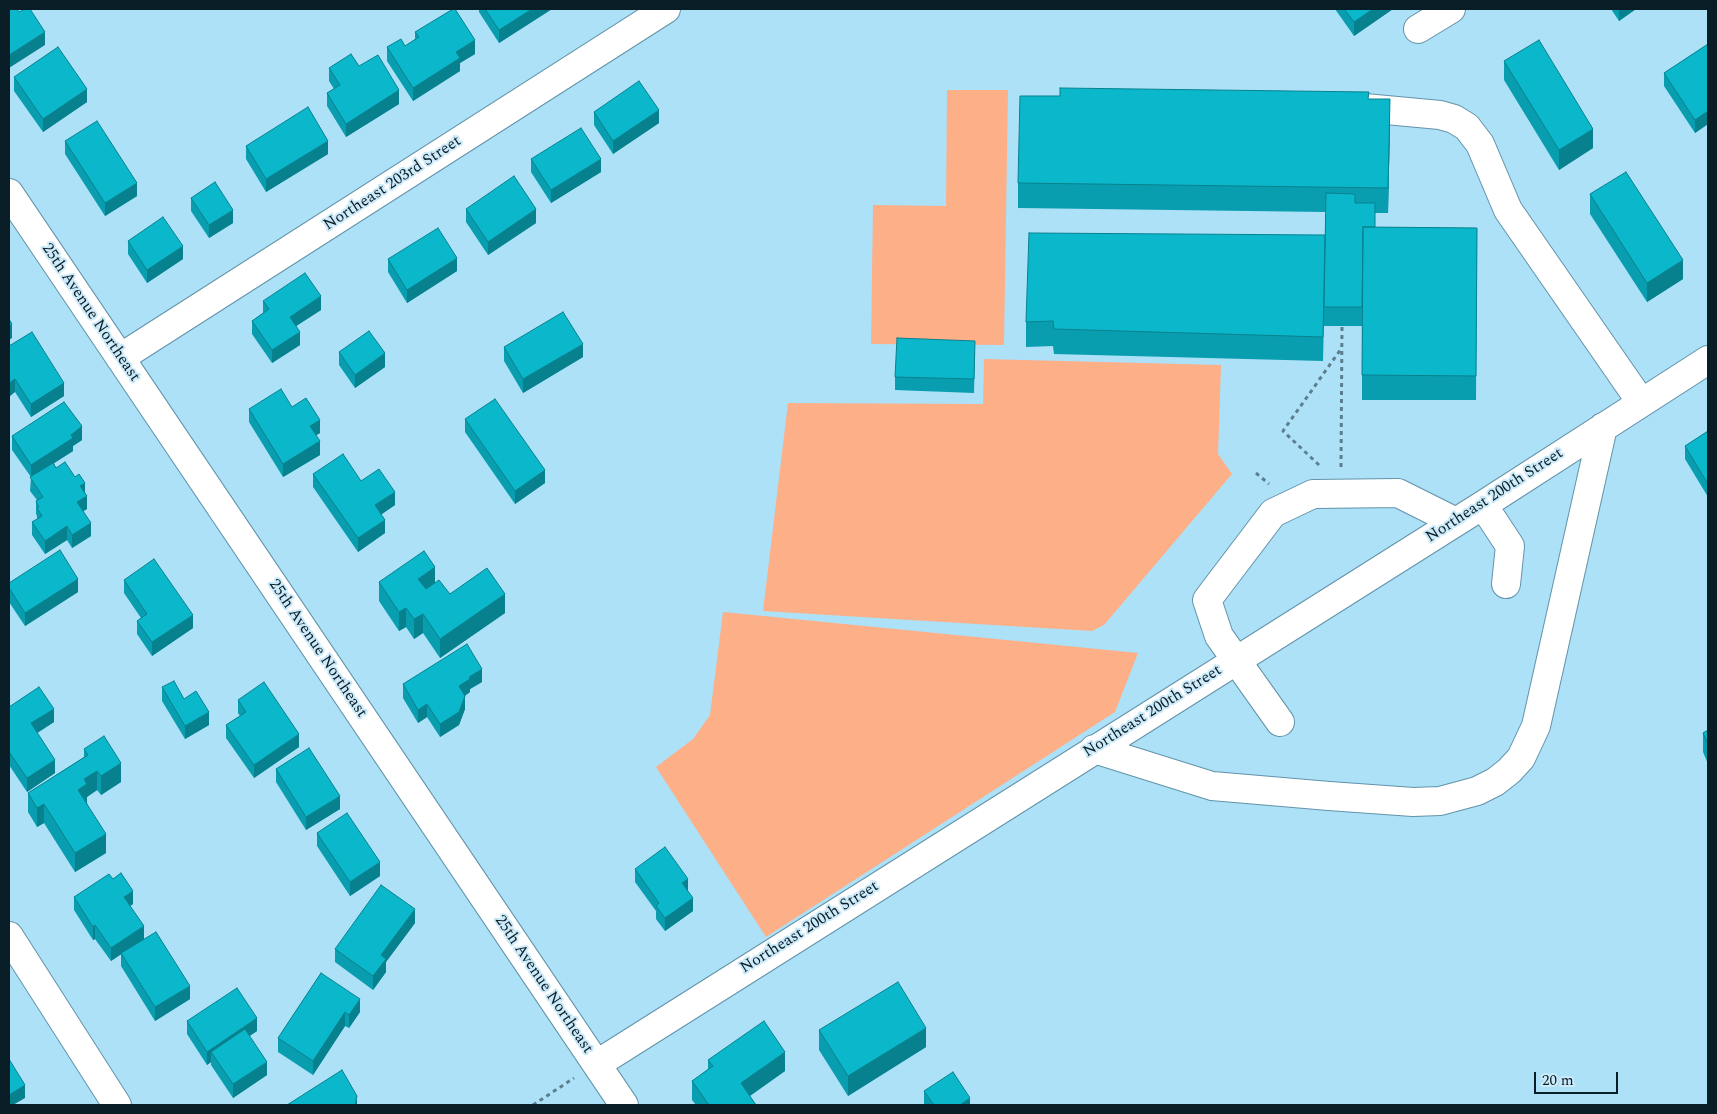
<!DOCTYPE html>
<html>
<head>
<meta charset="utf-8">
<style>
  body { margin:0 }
  #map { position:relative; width:1717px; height:1114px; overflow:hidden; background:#ade1f8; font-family:Spectral,serif }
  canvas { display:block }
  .frame { position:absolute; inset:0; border:10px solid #091d26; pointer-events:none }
  .scale { position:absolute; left:1534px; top:1072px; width:84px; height:22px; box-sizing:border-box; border:2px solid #091d26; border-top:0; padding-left:6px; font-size:15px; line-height:18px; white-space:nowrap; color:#091d26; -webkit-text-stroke:4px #cceaf9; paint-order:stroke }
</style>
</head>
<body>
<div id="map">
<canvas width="1717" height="1114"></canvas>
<div class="frame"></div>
<div class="scale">20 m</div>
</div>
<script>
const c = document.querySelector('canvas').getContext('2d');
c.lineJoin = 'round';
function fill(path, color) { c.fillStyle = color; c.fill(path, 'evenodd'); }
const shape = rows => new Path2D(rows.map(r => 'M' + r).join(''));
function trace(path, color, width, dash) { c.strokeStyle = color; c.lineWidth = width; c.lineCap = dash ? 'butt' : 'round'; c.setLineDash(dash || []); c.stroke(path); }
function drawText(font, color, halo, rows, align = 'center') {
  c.font = font + ' Spectral,serif'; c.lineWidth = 4; c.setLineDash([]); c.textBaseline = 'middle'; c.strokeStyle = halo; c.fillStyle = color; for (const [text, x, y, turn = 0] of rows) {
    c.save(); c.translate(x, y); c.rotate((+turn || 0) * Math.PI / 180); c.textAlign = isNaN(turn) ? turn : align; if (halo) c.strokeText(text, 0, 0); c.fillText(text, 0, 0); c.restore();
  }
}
fill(shape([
  [947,90,1008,90,1004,345,871,344,873,205,946,206],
  [984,359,1221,365,1218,454,1232,474,1104,625,1092,631,763,611,788,403,983,404],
  [723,612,1138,653,1115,712,766,937,656,767,693,739,710,715]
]), '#fdaf88');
const minor = shape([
  [1418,29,1451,9],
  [1354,107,1440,115,1454,119,1467,127,1480,144,1508,210,1641,402],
  [9,193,624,1105],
  [120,358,666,9],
  [1483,505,1510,546,1506,584],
  [1280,722,1219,636,1207,600,1273,513,1313,494,1398,493,1456,522],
  [1094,749,1212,786,1329,796,1413,802,1440,801,1477,791,1495,782,1509,771,1521,758,1536,726,1603,427],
  [9,936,117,1105],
  [597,1064,1483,505,1708,360]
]);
trace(minor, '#6293a9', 30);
trace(shape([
  [1319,465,1283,431,1341,349],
  [1341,467,1342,326],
  [1256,473,1269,484],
  [533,1105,574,1078]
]), '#5b7f8f', 3, [4, 4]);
trace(minor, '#fff', 28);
fill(shape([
  [479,9,552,9,499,43,479,12],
  [1335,9,1393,9,1354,36],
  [1611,9,1636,9,1619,21],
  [415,32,475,54,460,63,460,71,413,101,387,61,387,47,405,46,415,39],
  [1708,44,1708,124,1695,133,1664,86,1664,73],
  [1504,61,1593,148,1559,170,1504,80],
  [359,66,399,104,346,137,327,106,327,93,334,89,329,81,329,68],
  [14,77,87,102,43,132,14,91],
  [1060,96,1369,99,1390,124,1388,213,1375,213,1375,227,1477,228,1476,400,1362,400,1362,326,1324,326,1324,320,1323,361,1054,354,1053,346,1026,347,1026,322,1325,235,1326,212,1018,208,1018,183],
  [594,112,659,123,613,154,594,125],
  [65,141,137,196,105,216,65,154],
  [246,146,328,154,266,192,246,159],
  [531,159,601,172,551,203,531,172],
  [1590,194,1683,279,1647,302,1590,214],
  [191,198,233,223,209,238,191,211],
  [466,209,536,223,488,255,466,222],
  [128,241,183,259,147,283,128,254],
  [388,259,457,271,407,303,388,272],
  [263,301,321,310,296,326,300,345,272,363,252,334,252,321,263,313],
  [9,346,64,396,31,417,15,392],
  [504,347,583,357,523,393,504,361],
  [339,352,385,367,355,388,339,365],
  [975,354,974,393,895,390,895,377],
  [292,407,320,433,316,435,320,455,283,477,249,422,249,409],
  [465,419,545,483,515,504,465,432],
  [1708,431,1708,497,1685,459,1685,446],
  [12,436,82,440,73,446,73,451,54,463,56,468,85,492,87,509,83,511,91,536,72,548,67,540,45,554,32,535,32,522,37,519,37,516,36,514,36,501,37,500,30,491,31,477,12,450],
  [313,474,361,481,395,505,381,514,385,533,358,552,313,487],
  [124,580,193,628,152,656,137,634,137,621,141,618,124,593],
  [379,582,435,582,450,594,505,613,440,658,423,633,414,639,406,627,399,631,379,601],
  [9,583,78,592,25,626,9,602],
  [482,682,470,689,470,692,465,696,465,709,459,725,440,737,427,717,418,723,403,698,403,684],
  [162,687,184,699,209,725,185,739,162,701],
  [238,700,299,747,254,778,226,738,226,725,240,716,238,713],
  [9,707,54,722,37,733,55,773,27,792,9,765],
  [1708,730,1708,764,1703,752,1703,733],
  [84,749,121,782,101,795,97,790,87,797,87,803,106,853,75,872,44,823,37,827,28,812,28,793,84,757],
  [276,769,340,809,306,830,276,782],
  [317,833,380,876,350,896,317,846],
  [635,869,688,891,693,911,665,931,656,919,656,911,635,882],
  [113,879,133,904,130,906,144,939,190,999,155,1021,121,966,121,954,111,961,95,939,93,940,74,910,74,897],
  [415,923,386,962,386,972,373,990,335,962,335,949],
  [321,973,360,1012,349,1028,345,1026,313,1075,278,1052,278,1038],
  [187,1021,257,1031,249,1036,267,1075,233,1098,211,1065,211,1062,207,1065,187,1034],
  [819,1030,926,1047,848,1096,819,1050],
  [708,1060,785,1071,750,1096,756,1105,696,1105,692,1100,692,1081,708,1069],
  [924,1091,970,1105,925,1105,924,1104]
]), '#099eaf');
fill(shape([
  [532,9,552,9,499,43,499,30],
  [1373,9,1393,9,1354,36,1354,22],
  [1619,9,1636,9,1619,21],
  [45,32,45,45,9,68,9,55],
  [475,40,475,54,460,63,460,71,413,101,413,88,456,52],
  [87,89,87,102,43,132,43,119],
  [399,90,399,104,346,137,346,124],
  [1390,99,1390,124,1388,213,1388,188],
  [659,110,659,123,613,154,613,141],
  [1708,111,1708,124,1695,133,1695,120],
  [1593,129,1593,148,1559,170,1559,150],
  [328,141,328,154,266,192,266,179],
  [601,159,601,172,551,203,551,190],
  [137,183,137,196,105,216,105,203],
  [536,209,536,223,488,255,488,242],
  [233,210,233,223,209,238,209,225],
  [183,246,183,259,147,283,147,270],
  [457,258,457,271,407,303,407,290],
  [1683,260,1683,279,1647,302,1647,283],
  [321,296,321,310,290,330,290,317],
  [12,324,12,338,9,340,9,326],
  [300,332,300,345,272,363,272,350],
  [583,344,583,357,523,393,523,379],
  [385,353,385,367,355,388,355,375],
  [15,379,15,392,9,397,9,383],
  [64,383,64,396,31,417,31,404],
  [320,420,320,433,310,439,310,426],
  [82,426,82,440,73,446,73,451,31,478,31,465],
  [320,441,320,455,283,477,283,464],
  [545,470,545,483,515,504,515,491],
  [85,483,85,496,80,486],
  [395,492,395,505,375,519,375,505],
  [87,496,87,509,77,515,77,502],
  [385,520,385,533,358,552,358,538],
  [91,523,91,536,72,548,72,535],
  [67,526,67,540,45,554,45,541],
  [435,567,435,587,418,598,418,579],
  [78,579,78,592,25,626,25,613],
  [505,594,505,613,440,658,440,639],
  [406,608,406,627,399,631,399,612],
  [423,614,423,633,414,639,414,619],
  [193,615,193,628,152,656,152,642],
  [482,669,482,682,470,689,470,692,459,699,459,686,469,677],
  [465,696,465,709,459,725,440,737,440,724],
  [427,704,427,717,418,723,418,710],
  [54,709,54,722,31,737,31,723],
  [209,712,209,725,185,739,185,726],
  [299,734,299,747,254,778,254,765],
  [55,760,55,773,27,792,27,778],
  [121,763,121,782,101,795,101,776],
  [97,771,97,790,87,797,87,803,78,790,84,779],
  [340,796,340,809,306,830,306,817],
  [44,804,44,823,37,827,37,808],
  [106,834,106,853,75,872,75,853],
  [380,862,380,876,350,896,350,882],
  [688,879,688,892,682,883],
  [133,891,133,904,124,910,124,897],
  [693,898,693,911,665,931,665,918],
  [415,909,415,923,386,962,386,972,373,990,373,976,381,955],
  [95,925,95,939,93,940,93,927],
  [144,926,144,939,111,961,111,948],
  [190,986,190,999,155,1021,155,1007],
  [360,999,360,1012,349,1028,349,1015],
  [345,1012,345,1026,313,1075,313,1061],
  [257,1018,257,1031,216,1059,211,1052,211,1062,207,1065,207,1052],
  [926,1028,926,1047,848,1096,848,1076],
  [785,1052,785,1071,741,1102,741,1083],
  [267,1062,267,1075,233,1098,233,1084],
  [25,1085,25,1098,13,1105,9,1105,9,1095],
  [357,1096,357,1105,355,1105],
  [970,1098,970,1105,960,1105]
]), '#08818e');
const building = shape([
  [9,9,17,9,19,12,25,9,30,9,45,32,9,55,9,9],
  [453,9,455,9,475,40,456,52,460,58,413,88,387,47,401,39,405,46,419,37,415,32,453,9],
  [485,9,532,9,499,30,485,9],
  [1344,9,1373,9,1354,22,1344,9],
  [1539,40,1593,129,1559,150,1504,61,1539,40],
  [1708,44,1708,111,1695,120,1664,73,1708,44],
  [58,47,87,89,43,119,14,77,58,47],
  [351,54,359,66,378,55,399,90,346,124,327,93,340,85,329,68,351,54],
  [639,81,659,110,613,141,594,112,639,81],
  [1060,88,1369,92,1368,99,1390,99,1388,188,1018,183,1020,96,1060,96,1060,88],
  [308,107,328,141,266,179,246,146,308,107],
  [97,121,137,183,105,203,65,141,97,121],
  [581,128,601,159,551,190,531,159,581,128],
  [1626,172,1683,260,1647,283,1590,194,1626,172],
  [514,176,536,209,488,242,466,209,514,176],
  [215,182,233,210,209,225,191,198,215,182],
  [1326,193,1355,194,1355,203,1375,203,1375,227,1363,227,1362,307,1324,307,1326,193],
  [163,217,183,246,147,270,128,241,163,217],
  [1363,227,1477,228,1476,376,1362,375,1363,227],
  [438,228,457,258,407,290,388,259,438,228],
  [1029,233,1325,235,1323,337,1054,329,1053,321,1026,322,1029,233],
  [305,273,321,296,290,317,300,332,272,350,252,321,269,309,263,301,305,273],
  [563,312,583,344,523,379,504,347,563,312],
  [9,319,12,324,9,326,9,319],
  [369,331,385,353,355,375,339,352,369,331],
  [32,332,64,383,31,404,15,379,9,383,9,346,32,332],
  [897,338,975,341,974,379,895,377,897,338],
  [281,389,292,407,306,398,320,420,310,426,320,441,283,464,249,409,281,389],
  [495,399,545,470,515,491,465,419,495,399],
  [64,402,82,426,71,435,73,438,31,465,12,436,64,402],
  [1708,431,1708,484,1685,446,1708,431],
  [343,454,361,481,379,469,395,492,375,505,385,520,358,538,313,474,343,454],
  [65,462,75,477,79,474,85,483,80,486,87,496,77,502,91,523,72,535,67,526,45,541,32,522,42,516,37,508,39,507,36,501,43,497,30,477,53,463,56,468,65,462],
  [60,550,78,579,25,613,9,588,9,583,60,550],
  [424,551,435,567,418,579,426,589,439,580,450,594,487,568,505,594,440,639,423,614,414,619,406,608,399,612,379,582,424,551],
  [154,559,193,615,152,642,137,621,147,614,124,580,154,559],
  [467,644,482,669,469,677,470,679,459,686,465,696,459,712,440,724,427,704,418,710,403,684,467,644],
  [174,681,184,699,196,691,209,712,185,726,162,687,174,681],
  [264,682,299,734,254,765,226,725,246,712,238,700,264,682],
  [39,687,54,709,31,723,55,760,27,778,9,752,9,707,39,687],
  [1708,730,1708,744,1703,733,1708,730],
  [104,736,121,763,101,776,97,771,84,779,87,784,78,790,106,834,75,853,44,804,37,808,28,793,88,755,84,749,104,736],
  [309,748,340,796,306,817,276,769,309,748],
  [347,813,380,862,350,882,317,833,347,813],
  [665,847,688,879,682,883,693,898,665,918,656,906,659,903,635,869,665,847],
  [121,873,133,891,124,897,144,926,111,948,95,925,93,927,74,897,109,874,113,879,121,873],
  [381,885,415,909,381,955,386,959,373,976,335,949,381,885],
  [156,932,190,986,155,1007,121,953,156,932],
  [321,973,360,999,349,1015,345,1012,313,1061,278,1038,321,973],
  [898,982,926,1028,848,1076,819,1030,898,982],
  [237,988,257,1018,207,1052,187,1021,237,988],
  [764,1021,785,1052,741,1083,756,1105,709,1105,692,1081,713,1066,708,1060,764,1021],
  [245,1029,267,1062,233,1084,211,1052,245,1029],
  [9,1059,25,1085,9,1095,9,1059],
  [342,1070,357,1096,355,1105,287,1105,342,1070],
  [953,1072,970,1098,960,1105,934,1105,924,1091,953,1072]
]);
fill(building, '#0bb8cb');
trace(building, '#08818e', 1);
drawText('16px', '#091d26', '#cceaf9', [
  ["Northeast 203rd Street",393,184,-33],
  ["25th Avenue Northeast",90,313,56],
  ["Northeast 200th Street",1495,496,-33],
  ["25th Avenue Northeast",317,649,56],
  ["Northeast 200th Street",1153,712,-32],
  ["Northeast 200th Street",810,928,-32],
  ["25th Avenue Northeast",543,985,56]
]);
</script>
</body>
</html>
